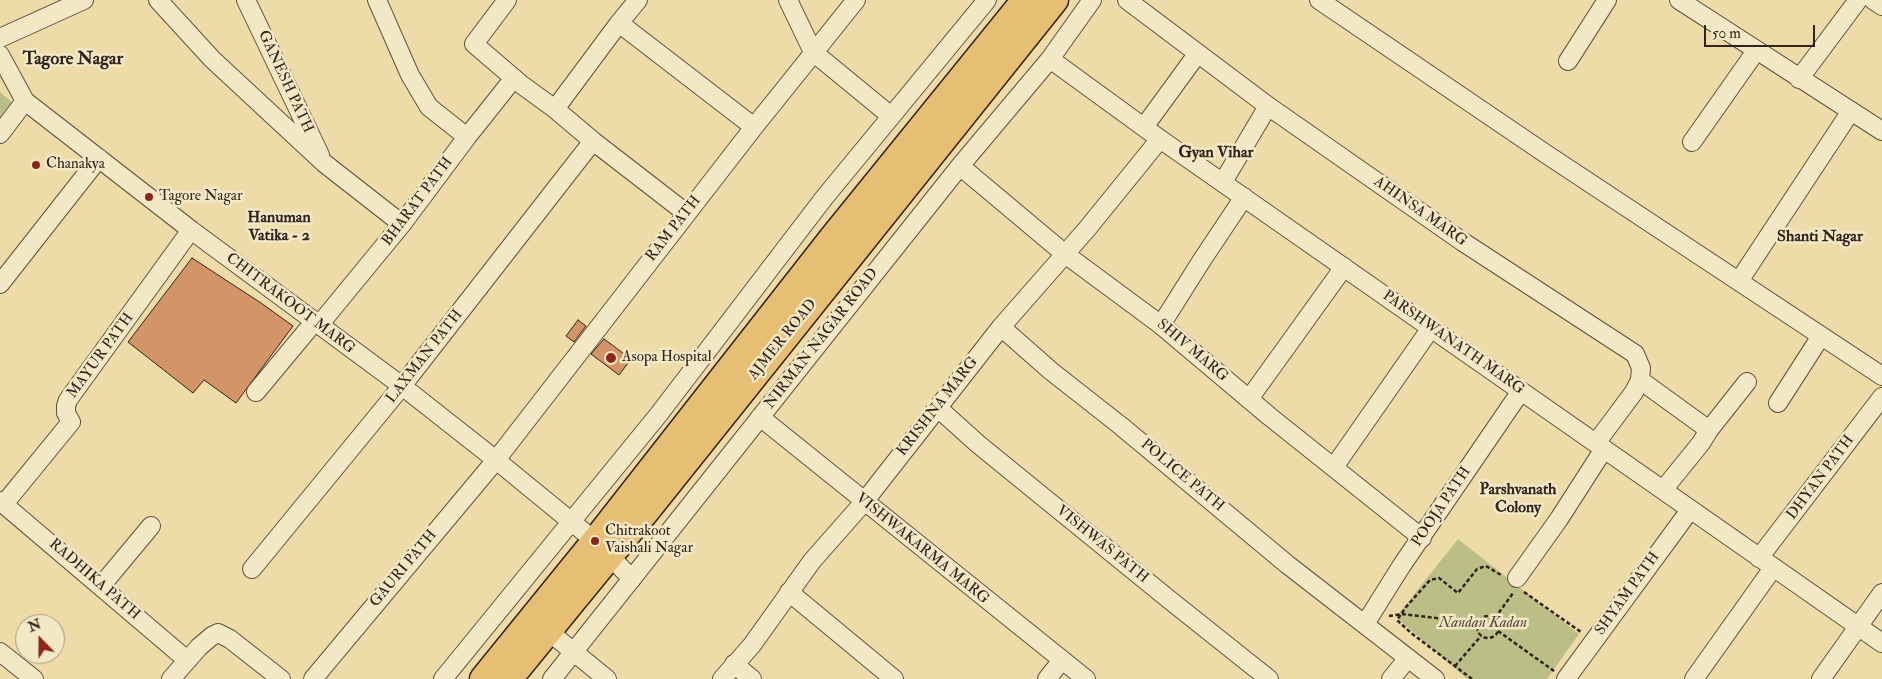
<!DOCTYPE html>
<html>
<head>
<meta charset="utf-8">
<style>
  body { margin:0 }
  #map { position:relative; width:1882px; height:679px; overflow:hidden; background:#eddba8; font-family:"IM FELL Double Pica",serif }
  canvas { display:block }
  .north { position:absolute; left:15px; top:614px; width:50px; height:50px; box-sizing:border-box; background:#f3e8c6; border:1px solid #a59982; border-radius:50%; rotate:338deg; font-size:14px; font-weight:700; line-height:20px; text-align:center; color:#31231b }
  .north::after { content:''; display:block; margin:auto; width:18px; height:22px; background:#8f2418; clip-path:polygon(50% 0,100% 100%,50% 72%,0 100%) }
  .scale { position:absolute; left:1704px; top:25px; width:111px; height:22px; box-sizing:border-box; border:2px solid #31231b; border-top:0; padding-left:6px; font-size:15px; line-height:18px; white-space:nowrap; color:#31231b; -webkit-text-stroke:4px #f3e8c6; paint-order:stroke }
</style>
</head>
<body>
<div id="map">
<canvas width="1882" height="679"></canvas>
<div class="north">N</div>
<div class="scale">50 m</div>
</div>
<script>
const c = document.querySelector('canvas').getContext('2d');
c.lineJoin = 'round';
function fill(path, color) { c.fillStyle = color; c.fill(path, 'evenodd'); }
const shape = rows => new Path2D(rows.map(r => 'M' + r).join(''));
function trace(path, color, width, dash) { c.strokeStyle = color; c.lineWidth = width; c.lineCap = dash ? 'butt' : 'round'; c.setLineDash(dash || []); c.stroke(path); }
function drawText(font, color, halo, rows, align = 'center') {
  c.font = font + ' "IM FELL Double Pica",serif'; c.lineWidth = 5; c.setLineDash([]); c.textBaseline = 'middle'; c.strokeStyle = halo; c.fillStyle = color; for (const [text, x, y, turn = 0] of rows) {
    c.save(); c.translate(x, y); c.rotate((+turn || 0) * Math.PI / 180); c.textAlign = isNaN(turn) ? turn : align; if (halo) c.strokeText(text, 0, 0); c.fillText(text, 0, 0); c.restore();
  }
}
fill(shape([
  [0,92,15,105,0,121],
  [1458,539,1579,634,1547,679,1467,679,1396,617]
]), '#bcbf85');
const building = shape([
  [192,258,261,303,293,326,236,403,204,380,193,393,128,342,192,258],
  [578,320,586,326,574,342,566,336,578,320],
  [604,339,631,359,619,375,591,354,604,339]
]);
fill(building, '#d39468');
trace(building, '#31231b', 1);
const minor = shape([
  [158,0,212,59,324,163,402,224],
  [246,0,320,155],
  [377,0,410,75,429,107,467,137],
  [507,0,474,44,522,85,555,109,593,141,686,213],
  [788,0,813,52,891,116],
  [1127,0,1268,106,1463,242,1635,354,1641,368,1640,380,1634,392,1596,443],
  [1319,0,1546,154,1882,376],
  [1679,0,1882,131],
  [1873,0,1882,6],
  [619,23,638,0],
  [0,38,84,0],
  [0,55,25,101,191,230,402,386,496,460,595,541,632,579],
  [1050,59,1160,139,1882,643],
  [1568,61,1607,0],
  [1799,79,1858,0],
  [555,109,619,23,754,127],
  [1144,127,1198,53],
  [0,134,25,101],
  [1692,142,1756,51],
  [960,166,1065,254,1161,325,1269,416,1422,538],
  [1223,182,1268,106],
  [1739,281,1851,111],
  [0,284,99,158],
  [319,325,402,224,467,137,514,78],
  [1161,325,1202,260,1244,197],
  [1001,327,1051,371,1121,426,1288,565,1435,679],
  [1640,380,1709,430,1701,443,1663,490],
  [256,392,315,321],
  [1249,399,1344,267],
  [1778,403,1821,336],
  [938,408,978,444,1166,597,1269,679],
  [760,417,1086,679],
  [1709,430,1747,382],
  [1334,467,1431,328],
  [0,501,187,660],
  [4,504,71,422,66,413,66,406,68,400,191,230],
  [1759,558,1882,397],
  [252,569,402,386,593,141],
  [1517,578,1559,519,1604,449],
  [101,586,151,526],
  [789,592,894,679],
  [1365,624,1402,565,1521,391],
  [548,631,607,679],
  [0,652,34,679],
  [734,664,752,679],
  [171,679,199,647,212,636,218,633,230,639,281,679],
  [313,679,496,460,754,127,856,0],
  [443,679,659,414,824,198,987,0],
  [552,679,960,166,1050,59,1092,0],
  [722,679,752,645,812,561,864,502,1001,327,1087,229,1160,139],
  [1047,679,1062,660],
  [1391,679,1408,658],
  [1566,679,1690,510],
  [1694,679,1773,568],
  [1821,679,1882,593]
]);
const highway = shape([
  [483,679,595,541,833,237,1025,0],
  [509,679,644,514,1055,0]
]);
trace(minor, '#60513e', 20);
trace(highway, '#31231b', 29);
trace(shape([
  [1524,592,1581,632],
  '1477 627a11 11 0 1 1 22 0a11 11 0 1 1-22 0Z',
  [1389,616,1402,614,1477,623],
  [1495,618,1513,593],
  [1498,631,1554,671],
  [1455,666,1481,636],
  [1472,679,1411,633,1397,620,1406,607,1430,580,1439,578,1458,593,1477,569,1486,566,1501,575]
]), '#31231b', 2.5, [4, 2.5]);
trace(minor, '#f3e8c6', 18);
trace(highway, '#e6be74', 26);
for (const [x, y, r, color] of [
  [36,165,5,"#8f2418"],
  [149,197,5,"#8f2418"],
  [611,358,6,"#8f2418"],
  [595,541,5,"#8f2418"]
]) { const dot = new Path2D(); dot.arc(x, y, r, 0, 2 * Math.PI); c.fillStyle = color; c.fill(dot); trace(dot, '#f3e8c6', 2); }
drawText('15px', '#31231b', '#f3e8c6', [
  ["GANESH PATH",285,82,65],
  ["BHARAT PATH",418,202,-53],
  ["AHINSA MARG",1420,212,35],
  ["RAM PATH",674,229,-52],
  ["CHITRAKOOT MARG",290,304,37],
  ["NIRMAN NAGAR ROAD",822,339,-52],
  ["AJMER ROAD",783,340,-51],
  ["PARSHWANATH MARG",1453,343,35],
  ["SHIV MARG",1192,351,40],
  ["MAYUR PATH",101,356,-54],
  ["LAXMAN PATH",425,357,-52],
  ["KRISHNA MARG",938,407,-52],
  ["POLICE PATH",1182,476,40],
  ["DHYAN PATH",1821,478,-53],
  ["POOJA PATH",1442,507,-56],
  ["VISHWAS PATH",1102,545,39],
  ["VISHWAKARMA MARG",922,549,39],
  ["GAURI PATH",404,569,-50],
  ["RADHIKA PATH",94,580,41],
  ["SHYAM PATH",1628,594,-54]
]);
drawText('15px', '#31231b', '#f3e8c6', [
  ["Chanakya",46,165],
  ["Tagore Nagar",159,197],
  ["Asopa Hospital",622,358],
  ["Chitrakoot",605,532],
  ["Vaishali Nagar",605,549]
], 'left');
drawText('italic 15px', '#544a36', '#f3e8c6', [
  ["Nandan Kadan",1483,624]
]);
drawText('bold 16px', '#31231b', '#f3e8c6', [
  ["Gyan Vihar",1216,154],
  ["Hanuman",279,219],
  ["Vatika - 2",279,237],
  ["Shanti Nagar",1820,238],
  ["Parshvanath",1518,491],
  ["Colony",1518,509]
]);
drawText('bold 18px', '#31231b', '#f3e8c6', [
  ["Tagore Nagar",73,60]
]);
</script>
</body>
</html>
